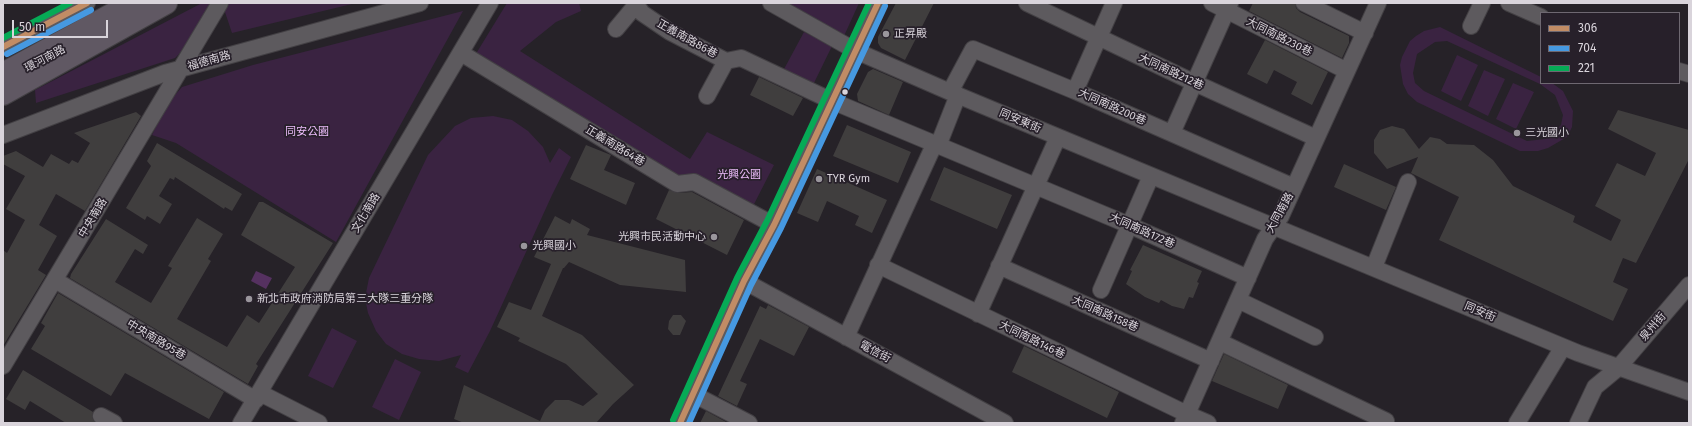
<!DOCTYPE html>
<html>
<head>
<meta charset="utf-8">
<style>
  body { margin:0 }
  #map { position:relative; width:1692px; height:426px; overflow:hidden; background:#262228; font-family:"Fira Sans",sans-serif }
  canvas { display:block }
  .frame { position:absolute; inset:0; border:4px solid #d9d4db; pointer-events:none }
  .legend { position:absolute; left:1540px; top:12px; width:140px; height:72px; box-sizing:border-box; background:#27202a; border:1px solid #6e6871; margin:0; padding:5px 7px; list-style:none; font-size:12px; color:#d9d4db }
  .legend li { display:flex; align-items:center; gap:8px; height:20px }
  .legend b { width:20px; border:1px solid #6e6871 }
  .scale { position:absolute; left:12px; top:20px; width:96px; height:18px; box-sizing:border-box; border:2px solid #d9d4db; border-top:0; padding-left:5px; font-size:12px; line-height:14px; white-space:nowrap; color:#d9d4db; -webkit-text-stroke:3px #27202a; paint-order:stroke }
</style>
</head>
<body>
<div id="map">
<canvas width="1692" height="426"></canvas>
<div class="frame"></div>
<ul class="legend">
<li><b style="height:5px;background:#c18c65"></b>306</li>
<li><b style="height:5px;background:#4699e1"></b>704</li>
<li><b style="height:5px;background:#06aa56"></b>221</li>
</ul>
<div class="scale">50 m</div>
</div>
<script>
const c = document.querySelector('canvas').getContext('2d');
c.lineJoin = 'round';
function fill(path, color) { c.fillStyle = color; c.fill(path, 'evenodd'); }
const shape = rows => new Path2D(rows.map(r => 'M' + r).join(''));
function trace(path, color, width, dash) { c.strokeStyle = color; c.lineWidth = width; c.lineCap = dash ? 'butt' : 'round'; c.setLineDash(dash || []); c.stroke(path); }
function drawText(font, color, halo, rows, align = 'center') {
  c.font = font + ' "Fira Sans","Noto Sans TC",sans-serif'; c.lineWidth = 3.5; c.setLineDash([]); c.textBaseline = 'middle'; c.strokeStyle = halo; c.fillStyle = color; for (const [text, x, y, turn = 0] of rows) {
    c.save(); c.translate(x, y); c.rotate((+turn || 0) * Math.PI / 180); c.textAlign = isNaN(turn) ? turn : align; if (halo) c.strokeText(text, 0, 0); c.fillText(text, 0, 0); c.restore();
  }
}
fill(shape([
  [202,3,214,3,185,48,175,58,36,103,35,90],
  [225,3,356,3,232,33,223,6],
  [507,3,579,3,581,11,556,22,520,51,690,159,707,132,774,165,751,210,678,181,474,57],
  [784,3,859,3,844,36],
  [463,11,336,242,176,143,152,135,167,104,182,87,253,65],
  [1440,27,1541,77,1541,83,1552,83,1563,91,1573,111,1572,127,1567,137,1548,148,1538,151,1520,151,1417,102,1408,94,1403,84,1400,65,1402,57,1410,41,1416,36,1424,31],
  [1447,41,1540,84,1555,95,1563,115,1561,125,1554,133,1545,139,1527,141,1424,91,1415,83,1413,73,1417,54,1435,42],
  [804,32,832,46,813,85,783,71],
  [1457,55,1478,65,1461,101,1441,91],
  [1484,70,1505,79,1488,116,1468,106],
  [1513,83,1534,92,1516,129,1496,119],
  [493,116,512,120,528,131,543,147,550,163,559,148,571,157,552,195,490,331,468,373,455,367,461,355,439,361,419,359,402,354,386,344,376,331,368,313,365,298,369,278,428,155,455,126,471,118],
  [332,328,357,341,333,388,308,376],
  [395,359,421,372,399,420,372,407]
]), '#3a2341');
fill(shape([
  [256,271,272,278,266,289,251,281]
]), '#553160');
fill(shape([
  [896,3,934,3,905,60,881,48,878,43,878,37],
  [1253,3,1295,3,1296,8,1300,12,1349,36,1349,43,1342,58,1249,11],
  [1265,40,1328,72,1312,105,1291,94,1297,82,1274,70,1267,84,1247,74],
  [873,69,903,82,889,115,858,101,857,94,868,72],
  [759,77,803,98,793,116,750,95],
  [1618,110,1689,130,1689,159,1636,263,1623,258,1613,282,1628,289,1613,321,1439,240,1459,197,1411,173,1418,157,1387,169,1374,153,1374,140,1380,130,1392,126,1404,129,1419,149,1430,137,1440,139,1447,144,1474,145,1493,160,1513,186,1575,216,1573,222,1611,241,1621,220,1595,206,1617,163,1645,176,1656,153,1608,129],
  [136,112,141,116,85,211,56,194,39,225,57,236,38,270,46,275,3,346,3,250,7,253,25,220,6,209,25,176,3,164,3,156,16,151,43,167,51,154,69,164,72,160,78,163,90,143,74,133],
  [847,125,911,152,898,183,833,156],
  [157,143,242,194,232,211,225,207,224,209,175,177,174,180,170,178,159,196,172,204,160,224,147,216,145,220,126,208,151,166,147,161],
  [586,145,611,155,604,170,635,183,626,205,570,179],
  [1344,164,1396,187,1386,210,1334,187],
  [944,167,1012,195,997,229,930,200],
  [817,169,887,200,872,233,855,225,859,216,827,201,818,222,797,213],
  [669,190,678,193,692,192,744,220,727,255,656,219],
  [259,202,263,202,333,243,256,364,258,366,248,384,70,278,71,274,106,219,148,245,143,254,135,249,115,282,151,303,172,268,168,266,197,218,223,234,208,259,211,261,177,319,227,347,247,315,259,323,295,267,241,235],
  [555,216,570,224,572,219,590,229,587,235,685,260,686,292,620,285,569,262,564,268,563,268,542,316,582,335,634,385,613,404,596,423,464,423,454,419,464,385,540,421,545,410,555,400,569,400,583,406,598,394,566,364,518,341,520,338,497,327,509,302,531,310,551,264,534,257],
  [1143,245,1202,271,1197,282,1199,283,1193,298,1189,297,1184,309,1172,306,1161,300,1159,303,1145,297,1126,284,1132,271,1130,270],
  [58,293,224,392,209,419,125,373,111,396,31,349,45,326,41,323],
  [768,305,809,327,794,356,760,339,740,381,747,384,737,406,718,396,760,306,766,309],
  [673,315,681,315,686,321,680,335,673,335,668,329,669,321],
  [1024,346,1119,392,1107,418,1012,372],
  [1224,354,1288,385,1278,409,1212,381],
  [23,370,93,412,92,417,95,423,66,423,30,401,25,410,6,399],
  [706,411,728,423,700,423]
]), '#403e3e');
const minor = shape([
  [635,3,642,13,670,32,726,61,741,58,832,101,1129,225,1248,278],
  [771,3,856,51,950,92,1578,353,1689,392],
  [1027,3,1195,83,1316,138],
  [1212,3,1347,71],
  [1304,3,1365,33],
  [1509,3,1541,17],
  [1471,26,1482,3],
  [616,29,636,5],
  [3,47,87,3],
  [461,53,677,184,694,182,774,225],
  [1679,71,1689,74],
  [1075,91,1114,3],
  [950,92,973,49,1075,91,1294,187],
  [707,96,726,61],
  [1172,133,1230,3],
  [3,135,165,73,420,3],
  [938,146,958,95],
  [878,265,1187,414,1208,423],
  [999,266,1211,361],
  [1374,267,1408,182],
  [55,280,256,400],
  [744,281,1005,423],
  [1101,290,1151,176],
  [1238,300,1315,337],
  [978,314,1058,137],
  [846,337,934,145],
  [1220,342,1386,421],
  [3,366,220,3],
  [260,393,319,423],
  [693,394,749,423],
  [101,416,114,423],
  [241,423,490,3],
  [680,423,744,281,774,225,878,3],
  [1183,423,1265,239,1281,216,1378,3],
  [1517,423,1563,347],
  [1578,423,1595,387,1618,368,1689,285]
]);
const highway = shape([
  [3,74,133,3],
  [3,94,166,3]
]);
trace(minor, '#434044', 18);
trace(highway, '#434044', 24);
trace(minor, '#5d5a5e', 16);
trace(highway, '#605863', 22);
trace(shape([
  [3,47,87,3],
  [680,423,744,281,774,225,878,3]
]), '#c18c65', 6);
trace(shape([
  [7,54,91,10],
  [689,423,751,285,781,228,885,6]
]), '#4699e1', 6);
trace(shape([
  [3,38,70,3],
  [673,420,737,278,767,221,869,3]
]), '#06aa56', 6);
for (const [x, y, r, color] of [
  [886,34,4,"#9a969c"],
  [845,92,3.5,"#d9d4db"],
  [1517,133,4,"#9a969c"],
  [819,179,4,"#9a969c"],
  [714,237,4,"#9a969c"],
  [524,246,4,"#9a969c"],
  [249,299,4,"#9a969c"]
]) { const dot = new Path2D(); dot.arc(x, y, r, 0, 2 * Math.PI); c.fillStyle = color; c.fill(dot); trace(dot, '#27202a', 1.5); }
drawText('11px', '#d9d4db', '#27202a', [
  ["正昇殿",894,34],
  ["三光國小",1525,133],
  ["TYR Gym",827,179],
  ["光興市民活動中心",706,237,"right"],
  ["光興國小",532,246],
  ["新北市政府消防局第三大隊三重分隊",257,299]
], 'left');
drawText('11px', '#d9d4db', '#27202a', [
  ["大同南路230巷",1279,37,27],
  ["正義南路86巷",687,39,29],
  ["環河南路",45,59,-28],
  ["福德南路",209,61,-16],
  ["大同南路212巷",1171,72,25],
  ["大同南路200巷",1112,107,24],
  ["同安東街",1020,121,23],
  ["正義南路64巷",615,146,31],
  ["文化南路",366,213,-59],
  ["大同南路",1280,213,-61],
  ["中央南路",93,218,-59],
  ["大同南路172巷",1142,231,24],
  ["同安街",1480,312,23],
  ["大同南路158巷",1105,314,24],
  ["泉州街",1653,327,-49],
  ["中央南路95巷",156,340,31],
  ["大同南路146巷",1032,340,26],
  ["電信街",875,352,28]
]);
drawText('11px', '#edbdfc', '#27202a', [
  ["同安公園",307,132],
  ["光興公園",739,175]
]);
</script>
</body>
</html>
